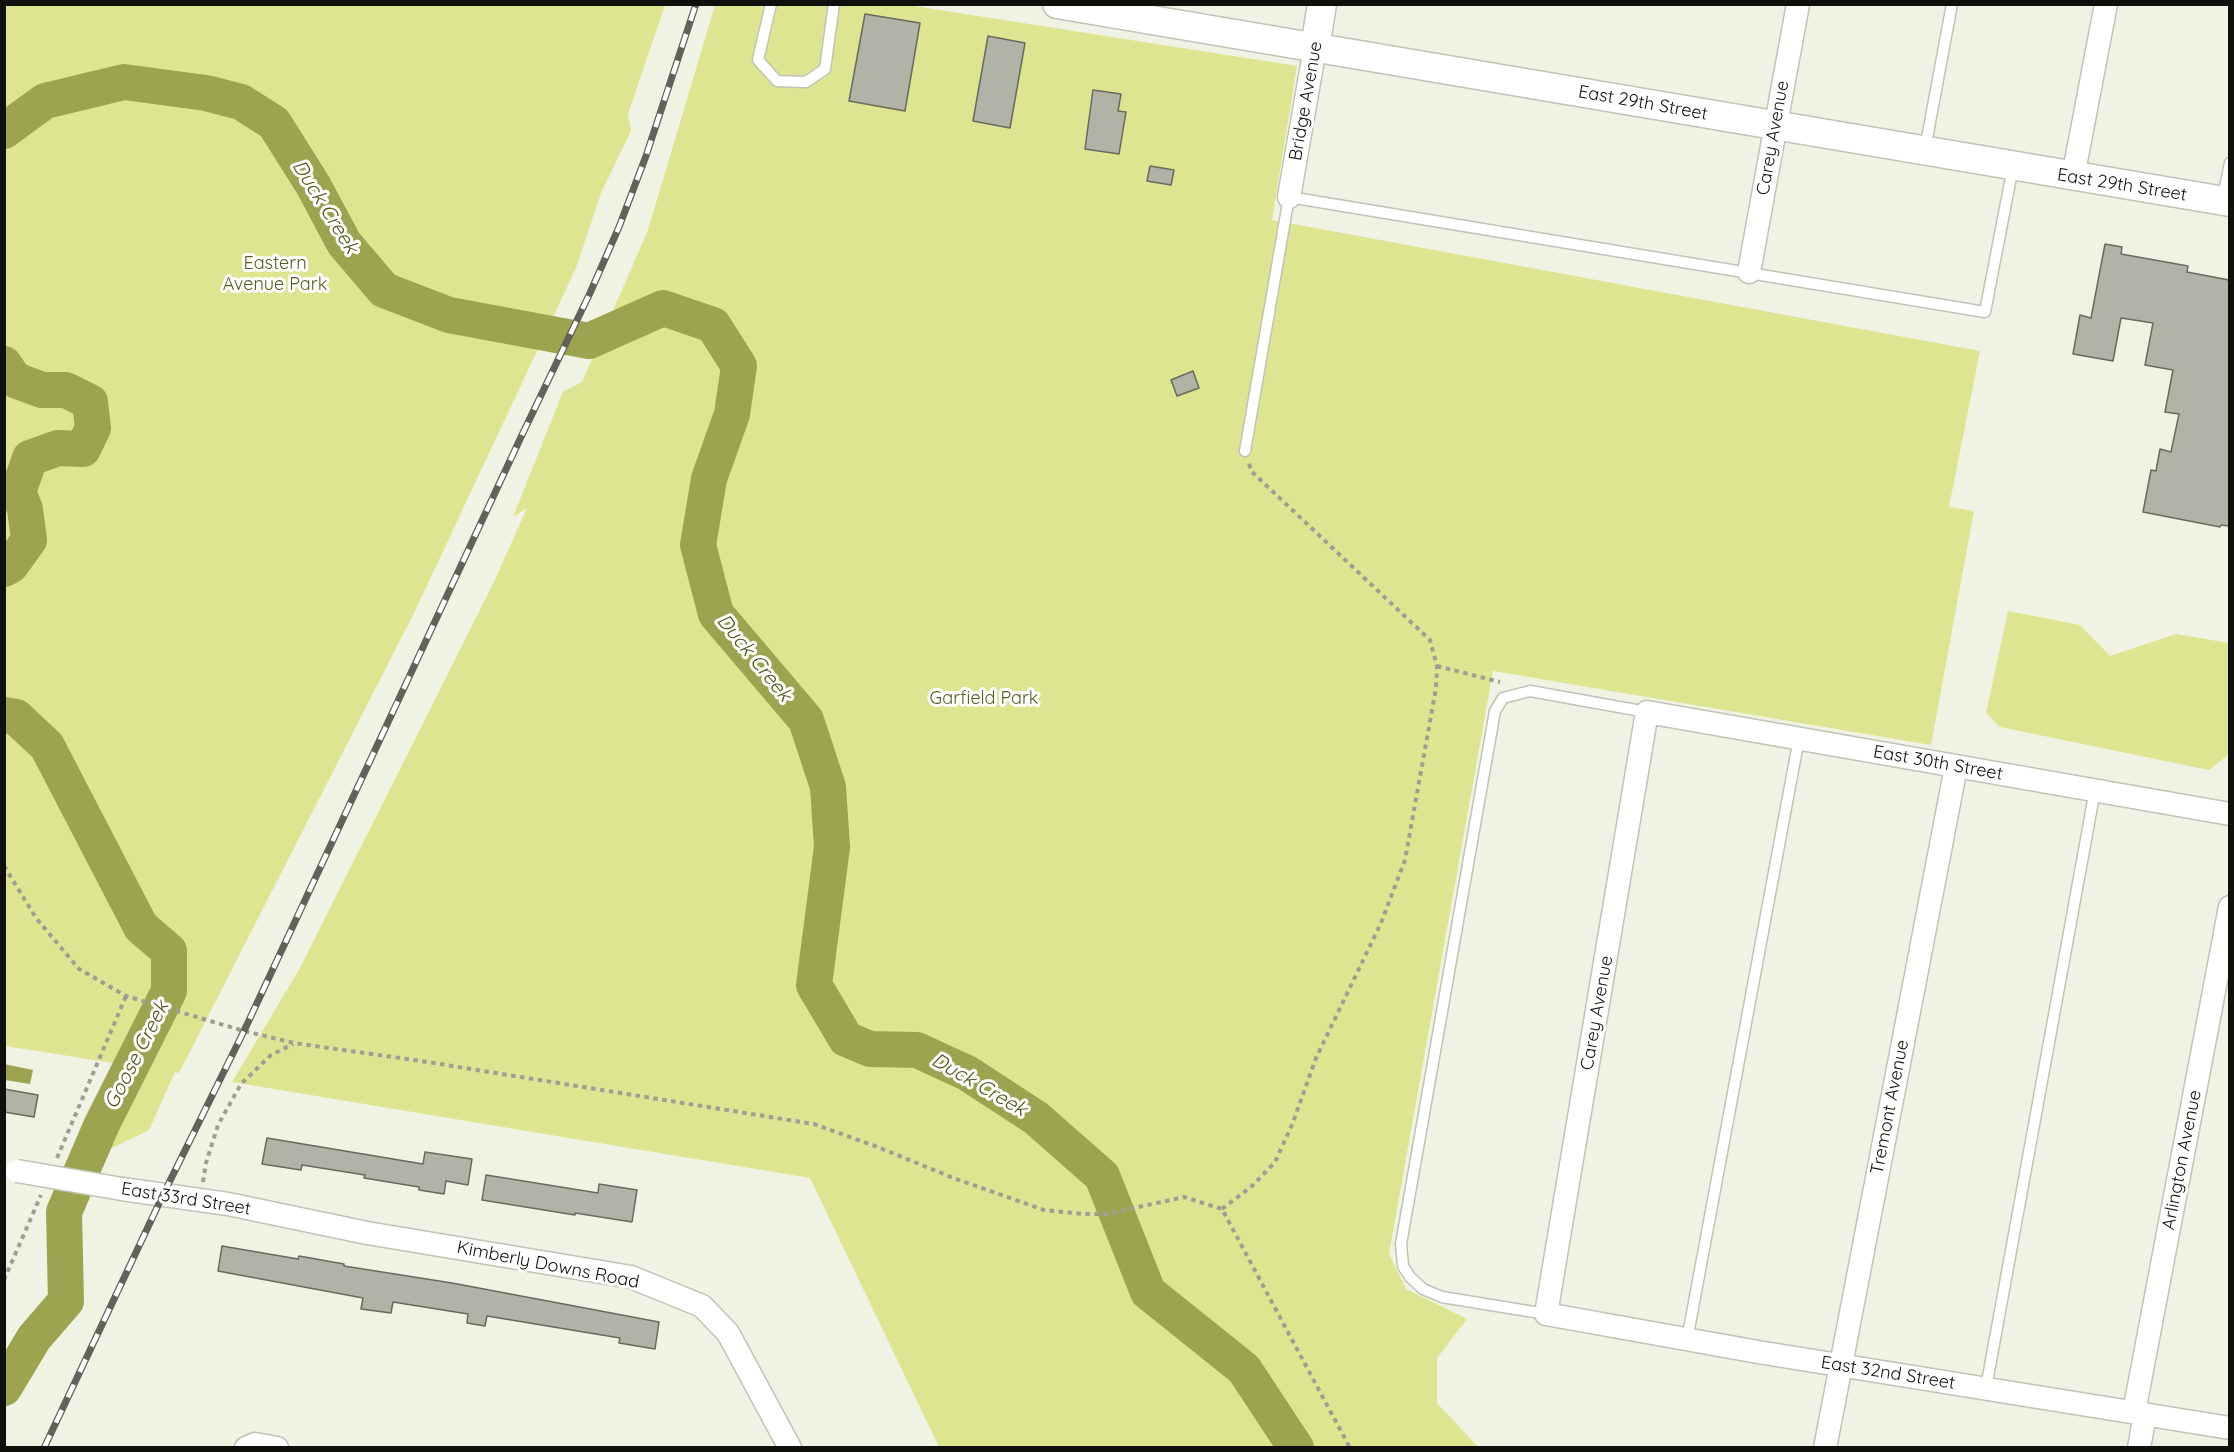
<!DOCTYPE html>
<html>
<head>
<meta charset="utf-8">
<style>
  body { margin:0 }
  #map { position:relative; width:2234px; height:1452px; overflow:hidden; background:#f0f2e4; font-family:Quicksand,sans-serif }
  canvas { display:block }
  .frame { position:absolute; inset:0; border:6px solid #0f100b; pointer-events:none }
</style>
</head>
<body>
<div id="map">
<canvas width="2234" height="1452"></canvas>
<div class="frame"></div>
</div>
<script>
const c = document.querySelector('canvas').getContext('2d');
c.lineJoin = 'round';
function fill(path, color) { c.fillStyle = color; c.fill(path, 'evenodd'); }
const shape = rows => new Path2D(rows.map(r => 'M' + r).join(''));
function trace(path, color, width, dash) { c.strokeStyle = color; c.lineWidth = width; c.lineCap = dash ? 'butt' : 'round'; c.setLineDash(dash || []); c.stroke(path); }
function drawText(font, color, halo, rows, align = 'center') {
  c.font = font + ' Quicksand,sans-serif'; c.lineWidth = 6; c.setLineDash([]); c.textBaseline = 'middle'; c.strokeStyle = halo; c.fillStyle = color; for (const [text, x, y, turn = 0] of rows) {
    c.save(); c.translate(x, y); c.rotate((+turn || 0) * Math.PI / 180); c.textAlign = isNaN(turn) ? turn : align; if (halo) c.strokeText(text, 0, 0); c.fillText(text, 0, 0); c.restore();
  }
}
fill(shape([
  [4,5,665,5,628,114,631,131,601,193,576,268,414,613,179,1073,175,1072,149,1130,102,1153,145,1068,5,1046],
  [715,5,908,5,1297,66,1272,220,1980,351,1949,507,1974,511,1931,745,1493,671,1389,1254,1406,1289,1467,1319,1437,1358,1437,1403,1478,1447,939,1447,810,1178,232,1082,300,968,493,584,527,508,513,517,563,392,582,382,648,230],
  [2008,611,2080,625,2110,656,2176,634,2229,643,2230,746,2228,755,2209,770,2000,727,1986,713]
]), '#dde591');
fill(shape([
  [4,1064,33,1070,30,1084,5,1080]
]), '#9ca44f');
trace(shape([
  [4,131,45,101,124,82,206,93,241,102,274,123,313,185,344,243,384,290,449,315,589,341,663,308,713,325,739,366,732,414,709,479,698,545,716,614,806,720,828,787,832,847,814,985,846,1039,870,1049,917,1050,967,1073,1036,1118,1102,1176,1148,1292,1244,1369,1296,1448],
  [4,364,15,380,42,390,66,390,90,402,93,428,83,449,58,448,30,458,18,492,25,509,29,540,11,565,4,569],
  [4,715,16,717,47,746,141,927,169,951,169,991,102,1124,64,1212,66,1301,34,1338,4,1388]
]), '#9ca44f', 36);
const building = shape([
  [865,14,920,23,905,111,849,101,865,14],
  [988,36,1025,43,1010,128,973,121,988,36],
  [1093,90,1121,94,1118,111,1126,112,1119,154,1085,149,1093,90],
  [1150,166,1174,170,1171,185,1147,181,1150,166],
  [2105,244,2122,247,2121,254,2188,266,2187,272,2229,280,2229,526,2221,525,2220,527,2143,512,2151,470,2156,471,2160,449,2171,452,2179,414,2165,412,2173,370,2145,365,2153,323,2121,318,2113,361,2073,354,2080,315,2091,318,2105,244],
  [1193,371,1199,388,1177,396,1171,380,1193,371],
  [4,1089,38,1095,34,1117,4,1112,4,1089],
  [267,1138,423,1164,425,1152,472,1159,468,1185,446,1181,444,1194,419,1190,419,1187,364,1178,365,1175,302,1165,301,1170,262,1164,267,1138],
  [486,1175,598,1193,599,1184,637,1190,632,1222,575,1213,575,1215,482,1200,486,1175],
  [222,1246,298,1259,299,1256,344,1264,344,1266,452,1283,659,1322,655,1349,619,1343,620,1338,487,1316,485,1326,467,1323,468,1314,393,1302,391,1313,361,1309,363,1298,218,1271,222,1246]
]);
fill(building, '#b1b3a6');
trace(building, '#686a5e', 1.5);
const service = shape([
  [771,4,758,60,777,81,806,82,825,69,834,4],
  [1925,149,1952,4],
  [2222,201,2230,163],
  [1245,451,1289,197,1985,312,2013,167],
  [1546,1314,1442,1297,1423,1289,1410,1277,1403,1266,1401,1244,1495,711,1503,698,1530,691,1647,712],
  [1687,1340,1799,738],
  [1986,1388,2095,790]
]);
const minor = shape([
  [2073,177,2106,4],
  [1289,197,1315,48],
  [1749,272,1798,4],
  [2230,814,1647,712,1546,1314,1758,1352,2230,1428],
  [122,1189,228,1204,367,1233,631,1277,702,1306,728,1333,790,1448],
  [2134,1412,2230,907],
  [246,1448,255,1444,277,1448],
  [1825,1448,1956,767],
  [2139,1448,2145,1414]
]);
const tertiary = shape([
  [1057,4,2230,202],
  [1315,48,1322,4]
]);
trace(service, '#c1c3b6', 13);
trace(minor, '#c1c3b6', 25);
trace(tertiary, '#c1c3b6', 31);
trace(shape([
  [1437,666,1500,682],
  [4,866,36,918,79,969,126,996,244,1031,294,1043,421,1061,814,1124,875,1146,956,1179,1044,1210,1083,1214,1107,1214,1184,1197,1222,1209,1350,1448],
  [57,1158,126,996],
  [203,1182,206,1163,218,1125,241,1084,271,1055,293,1044],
  [1222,1209,1252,1186,1275,1162,1292,1125,1316,1058,1381,923,1405,860,1436,688,1437,666,1430,640,1251,471,1249,463],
  [4,1280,41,1195]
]), '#9d9f94', 4, [4.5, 4.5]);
trace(service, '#fff', 10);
trace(minor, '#fff', 22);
trace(tertiary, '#fff', 28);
const rail = shape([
  [44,1448,163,1195,244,1031,521,437,590,293,619,227,646,156,696,4]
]);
trace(rail, '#61625a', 7);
trace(rail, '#fff', 4.5, [14]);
const minorBridge = shape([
  [17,1171,122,1189]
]);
trace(minorBridge, '#c1c3b6', 25, []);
trace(minorBridge, '#fff', 22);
drawText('18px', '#0f100b', '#fff', [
  ["Bridge Avenue",1306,101,-80],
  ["East 29th Street",1643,103,10],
  ["Carey Avenue",1773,138,-80],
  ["East 29th Street",2122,185,9],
  ["East 30th Street",1938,763,10],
  ["Carey Avenue",1597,1013,-80],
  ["Tremont Avenue",1890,1107,-79],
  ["Arlington Avenue",2182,1160,-79],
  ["East 33rd Street",186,1199,9],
  ["Kimberly Downs Road",548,1265,11],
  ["East 32nd Street",1888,1373,9]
]);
drawText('18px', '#575c1e', '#fff', [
  ["Eastern",275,264],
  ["Avenue Park",275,285],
  ["Garfield Park",984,699]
]);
drawText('italic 20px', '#535718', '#fff', [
  ["Duck Creek",325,207,58],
  ["Duck Creek",754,658,51],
  ["Goose Creek",137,1055,-63],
  ["Duck Creek",979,1085,30]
]);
</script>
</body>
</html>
